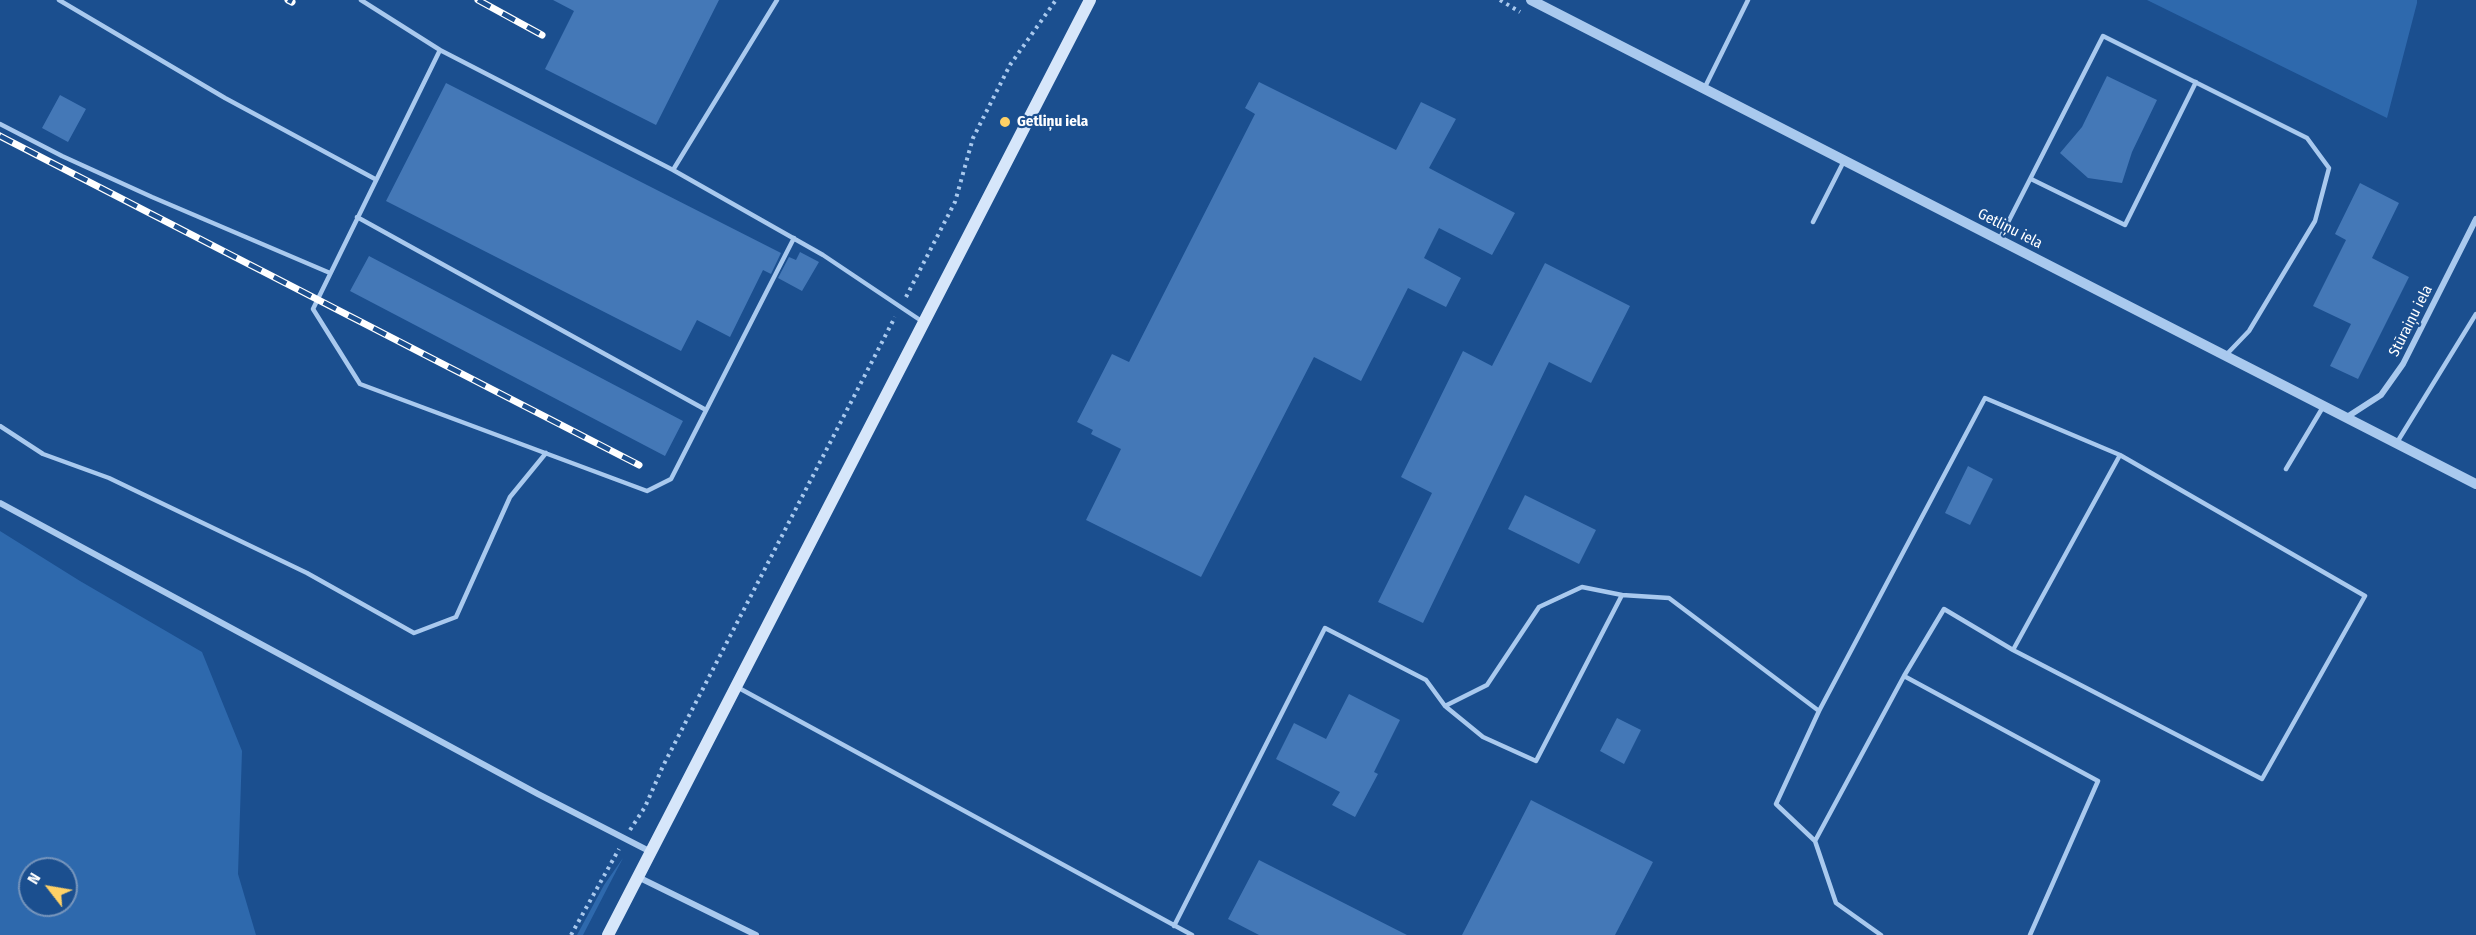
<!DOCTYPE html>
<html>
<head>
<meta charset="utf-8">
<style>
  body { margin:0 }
  #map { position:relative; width:2476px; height:935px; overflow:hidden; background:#1b4f8f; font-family:"Fira Sans Condensed",sans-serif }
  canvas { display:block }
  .north { position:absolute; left:18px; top:857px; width:60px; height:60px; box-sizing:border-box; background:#1b4f8f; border:2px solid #7695bc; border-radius:50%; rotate:301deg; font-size:16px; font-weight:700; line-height:24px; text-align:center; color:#fff }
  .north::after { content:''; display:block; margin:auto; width:21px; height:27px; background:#ffd166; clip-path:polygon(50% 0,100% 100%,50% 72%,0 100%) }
</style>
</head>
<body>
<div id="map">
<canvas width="2476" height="935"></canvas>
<div class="north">N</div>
</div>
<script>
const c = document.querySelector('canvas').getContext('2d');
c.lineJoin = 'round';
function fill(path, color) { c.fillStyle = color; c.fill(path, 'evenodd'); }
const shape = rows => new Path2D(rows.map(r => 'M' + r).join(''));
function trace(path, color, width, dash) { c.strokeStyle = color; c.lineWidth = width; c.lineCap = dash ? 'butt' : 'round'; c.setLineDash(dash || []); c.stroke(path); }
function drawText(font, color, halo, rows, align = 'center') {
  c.font = font + ' "Fira Sans Condensed",sans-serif'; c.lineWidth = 4.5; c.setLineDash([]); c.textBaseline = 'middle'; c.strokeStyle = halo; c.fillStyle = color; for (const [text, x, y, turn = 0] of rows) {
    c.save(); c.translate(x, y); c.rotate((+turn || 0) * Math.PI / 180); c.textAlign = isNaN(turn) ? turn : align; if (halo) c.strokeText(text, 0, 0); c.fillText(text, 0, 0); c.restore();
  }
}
fill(shape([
  [2147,0,2417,0,2417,3,2387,118],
  [0,531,80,581,202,652,242,751,238,874,256,935,0,935],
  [30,869,66,869,66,905,30,905],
  [623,858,583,935,577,935,604,885]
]), '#2e69ad');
fill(shape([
  [553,0,719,0,656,125,545,69,574,11],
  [2107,76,2157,100,2132,152,2122,183,2088,178,2060,153,2082,127],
  [1259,82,1396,150,1421,102,1456,119,1429,168,1515,213,1492,255,1439,228,1424,258,1461,278,1446,307,1408,288,1361,381,1314,357,1201,577,1086,520,1121,449,1091,434,1093,430,1077,422,1112,354,1129,362,1255,114,1245,108],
  [446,83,781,253,771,274,763,270,730,337,697,320,681,351,386,201],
  [60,95,86,109,68,142,42,128],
  [2360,183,2399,203,2372,258,2409,277,2358,379,2330,366,2351,324,2313,306,2346,240,2335,234],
  [800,252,819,262,802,291,778,278,789,257,796,260],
  [369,256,683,421,665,456,350,291],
  [1545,263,1630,306,1591,383,1549,362,1423,623,1378,602,1432,493,1401,477,1463,351,1492,366],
  [1968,466,1993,479,1970,525,1945,513],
  [1525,495,1596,530,1579,564,1508,529],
  [1349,694,1400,720,1374,772,1378,774,1355,817,1332,805,1340,792,1276,759,1294,723,1326,739],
  [1617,718,1641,730,1624,764,1600,751],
  [1531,800,1653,862,1615,935,1462,935],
  [1259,860,1407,935,1259,935,1228,919]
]), '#4478b7');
trace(shape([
  [1500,0,1520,12],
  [906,297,955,202,973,138,1010,65,1056,0],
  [630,830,645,807,663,766,895,317],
  [571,935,619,849]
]), '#a9c9ee', 4, [3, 4.5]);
trace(shape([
  [59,0,225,98,375,179],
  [361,0,440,50],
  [777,0,673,170,823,255,923,322],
  [1704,89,1748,0],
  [0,124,62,156,152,197,330,273],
  [673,170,440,50,313,309,360,384,647,491,671,479,794,238],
  [2031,179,2125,225,2196,82],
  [357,217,706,410],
  [1813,222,1844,161],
  [1999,240,2103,36,2307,138,2329,168,2315,221,2249,331,2226,355],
  [0,426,43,454,109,478,307,573,414,633,456,617,510,497,546,453],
  [2396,444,2476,314],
  [2286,469,2323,407],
  [1904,676,2098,781,2030,935],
  [737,687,1192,935],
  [1445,706,1487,685,1539,607,1582,587,1622,595],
  [1815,841,1904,676,1944,609,2013,650,2120,455],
  [1174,926,1325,628,1426,680,1445,706,1483,737,1536,761,1622,595,1669,598,1819,711],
  [1881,935,1836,903,1815,841,1776,804,1819,711,1985,398,2120,455,2365,596,2262,779,2013,650]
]), '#a9c9ee', 4.5);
trace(shape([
  [2347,417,2381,395,2403,364,2476,219],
  [0,503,538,794,651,852],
  [638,877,756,935]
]), '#a9c9ee', 6);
trace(shape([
  [1531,0,2476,484]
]), '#a9c9ee', 10);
trace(shape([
  [608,935,1090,0]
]), '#d6e6fa', 12);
const rail = shape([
  [288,0,292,2],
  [478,0,542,35],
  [0,136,639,465]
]);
trace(rail, '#fff', 7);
trace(rail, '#1b4f8f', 4.5, [14]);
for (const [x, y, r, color] of [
  [1005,122,6,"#ffd166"]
]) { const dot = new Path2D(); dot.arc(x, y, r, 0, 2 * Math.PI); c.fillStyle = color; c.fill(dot); trace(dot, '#1b4f8f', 2); }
drawText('bold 15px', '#fff', '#1b4f8f', [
  ["Getliņu iela",1017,122]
], 'left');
drawText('15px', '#fff', '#1b4f8f', [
  ["Getliņu iela",2010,229,27],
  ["Stūraiņu iela",2411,321,-63]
]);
</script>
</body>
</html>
